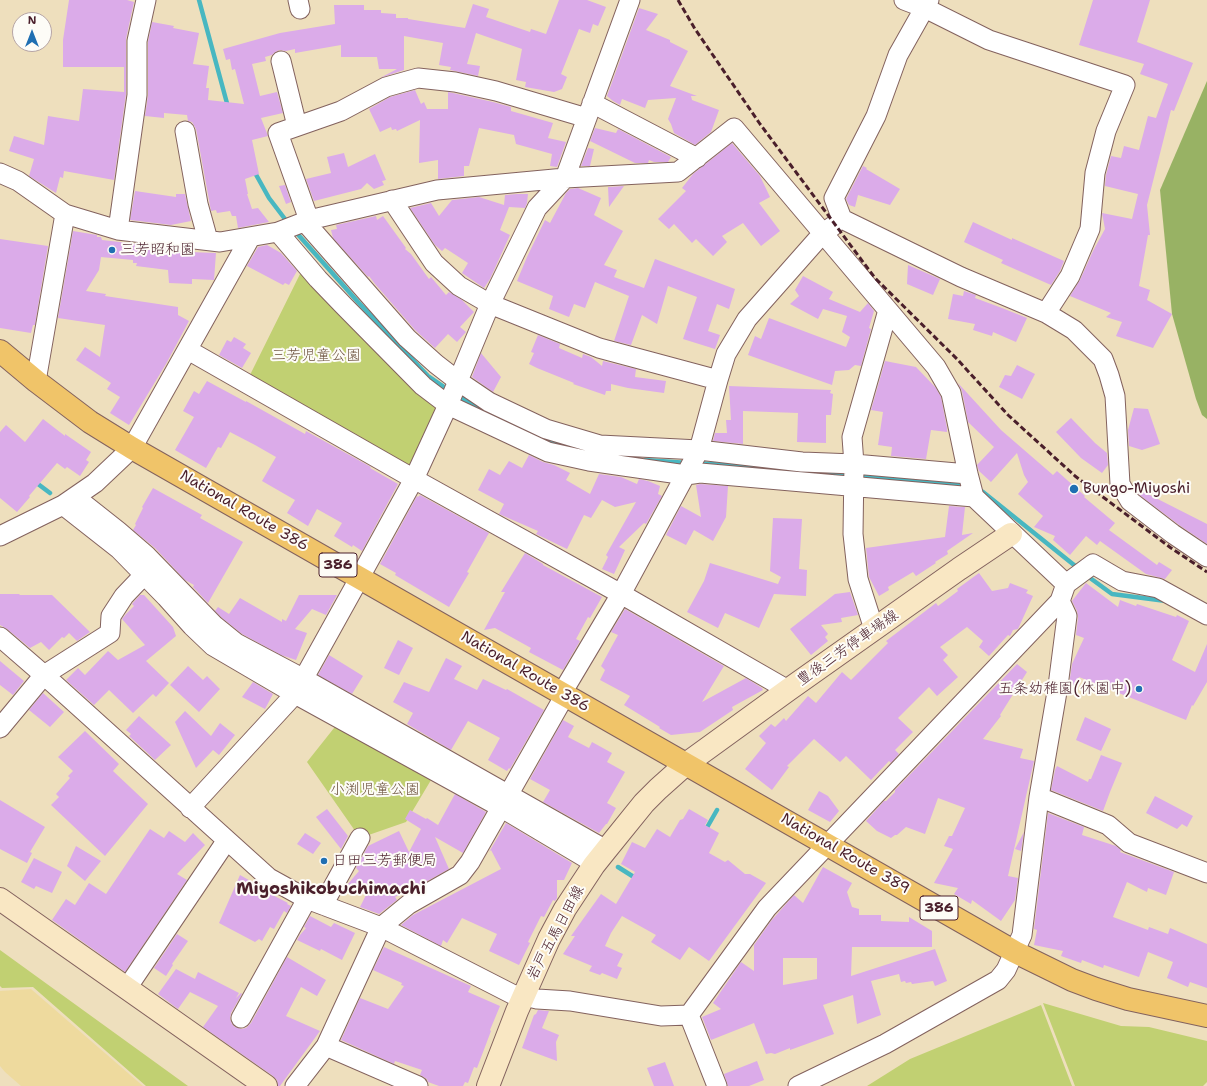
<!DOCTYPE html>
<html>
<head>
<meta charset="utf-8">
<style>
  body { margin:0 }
  #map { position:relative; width:1207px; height:1086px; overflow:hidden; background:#eedfbd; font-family:"Shantell Sans",sans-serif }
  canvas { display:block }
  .north { position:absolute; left:12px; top:12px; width:40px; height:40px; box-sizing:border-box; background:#fdfcf7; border:1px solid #b5a4a5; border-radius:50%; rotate:0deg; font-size:11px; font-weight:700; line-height:16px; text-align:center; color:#4a1f2b }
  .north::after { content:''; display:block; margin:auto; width:14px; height:18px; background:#1f6fb2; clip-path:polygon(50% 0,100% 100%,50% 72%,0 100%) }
</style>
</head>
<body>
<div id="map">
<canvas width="1207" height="1086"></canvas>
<div class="north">N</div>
</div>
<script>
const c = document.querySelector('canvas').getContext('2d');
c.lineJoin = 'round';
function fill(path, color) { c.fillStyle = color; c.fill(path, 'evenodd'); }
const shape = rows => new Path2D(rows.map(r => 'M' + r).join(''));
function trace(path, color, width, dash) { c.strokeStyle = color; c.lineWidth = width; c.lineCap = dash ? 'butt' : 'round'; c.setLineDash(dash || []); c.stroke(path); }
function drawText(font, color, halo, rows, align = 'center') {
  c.font = font + ' "Shantell Sans","Klee One",sans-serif'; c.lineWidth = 4; c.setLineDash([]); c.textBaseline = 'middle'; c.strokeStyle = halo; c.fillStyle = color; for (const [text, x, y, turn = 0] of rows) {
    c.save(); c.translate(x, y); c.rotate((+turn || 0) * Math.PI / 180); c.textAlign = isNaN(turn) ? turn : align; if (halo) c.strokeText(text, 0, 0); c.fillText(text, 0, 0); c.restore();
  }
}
fill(shape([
  [303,268,438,404,410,468,249,377],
  [338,723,434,775,406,822,360,838,307,762],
  [0,950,188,1086,146,1086,33,987,2,988,0,986],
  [1043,1003,1121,1026,1149,1027,1207,1041,1207,1082,1203,1086,1075,1086],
  [1041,1005,1072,1086,867,1086,910,1059]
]), '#c1d072');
fill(shape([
  [1207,81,1207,419,1202,415,1196,399,1172,314,1160,190]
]), '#98b264');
fill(shape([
  [31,989,143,1086,21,1086,5,1072,0,1066,0,991]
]), '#eeda9e');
trace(shape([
  [199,0,228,107],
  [254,171,269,198,288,223],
  [294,230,358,302,428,376,450,391],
  [456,395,482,411],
  [538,437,589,451],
  [645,460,688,463],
  [697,463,789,470],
  [817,472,849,474],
  [859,475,961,485,966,487],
  [34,481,50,493],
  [977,490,983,492,1079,569],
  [1086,575,1112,594,1166,601],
  [705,831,717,810],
  [618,867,637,879]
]), '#48b7c1', 4.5);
fill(shape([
  [69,0,127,0,134,2,126,39,126,94,114,180,64,171,63,178,60,177,56,193,29,176,34,159,9,151,14,136,44,145,48,116,79,121,83,89,124,92,124,67,63,67,63,40],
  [559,0,587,0,606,7,598,26,593,24,590,33,579,29,561,74,567,77,562,89,554,92,525,87,526,82,516,80,522,49,476,33,467,64,480,66,478,76,450,70,451,67,439,65,443,43,404,36,404,70,380,78,397,69,379,69,377,57,341,57,341,45,295,53,295,49,286,51,279,50,274,53,272,55,265,57,266,61,252,64,260,96,277,92,283,113,261,118,268,136,252,140,259,174,245,179,248,194,247,194,252,209,258,208,269,222,238,228,236,216,232,216,230,211,217,213,216,210,211,211,196,129,192,122,188,121,187,115,164,113,164,118,145,116,148,95,148,42,152,22,174,26,173,28,199,33,193,64,209,66,206,88,209,88,208,100,244,104,235,69,232,70,230,59,226,60,223,49,280,33,335,24,334,5,364,5,364,10,381,10,381,13,396,14,396,18,408,18,408,19,465,28,473,4,489,9,486,17,530,32,531,29,546,34],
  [1093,0,1150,0,1137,42,1193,63,1174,111,1171,110,1147,205,1150,235,1148,235,1139,286,1150,290,1147,300,1172,314,1153,348,1116,336,1122,322,1106,317,1111,313,1070,296,1080,280,1093,251,1105,229,1102,213,1132,219,1138,194,1105,186,1106,175,1111,156,1121,158,1124,146,1139,150,1148,116,1156,118,1168,84,1140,74,1144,64,1079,45],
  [639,8,658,14,646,30,670,40,670,42,688,51,670,86,697,96,691,96,692,100,719,110,711,132,695,145,674,133,671,124,668,119,676,98,648,100,645,108,622,99,620,105,613,101,607,96],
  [415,90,421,104,424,102,427,109,448,109,448,92,453,93,493,102,511,107,511,111,553,123,548,138,566,142,557,167,550,166,552,154,516,144,514,135,479,128,469,166,464,166,464,176,438,179,438,160,419,163,420,120,397,131,396,129,392,130,391,127,380,132,369,109,390,97],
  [595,128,616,133,618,129,671,157,668,162,654,162,649,160,648,163,635,163,590,141],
  [732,143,760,176,770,197,759,203,780,231,761,246,743,223,722,236,727,242,713,256,696,239,692,243,674,224,669,229,658,219,686,191,682,188,693,174],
  [588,148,594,149,590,166,581,166],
  [344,153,348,167,375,154,386,180,382,181,384,185,374,189,367,183,361,189,314,201,306,179,331,173,327,157],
  [863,166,867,168,866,169,900,189,890,205,858,195,855,207,849,205,846,199],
  [285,185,291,202,286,204,279,186],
  [624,186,609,207,608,187],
  [578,188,601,198,594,215,623,231,604,265,617,270,614,277,644,288,655,259,735,289,729,309,717,304,708,331,720,335,715,349,683,339,697,297,668,286,657,324,642,315,631,345,614,341,629,296,595,282,585,308,574,304,569,317,549,309,553,296,517,281,527,257,545,220,550,223,566,193,570,189],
  [135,191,176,197,176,194,185,194,191,221,171,225,130,220],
  [517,194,528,194,527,203,525,208,509,207,500,230,510,235,490,279,484,288,462,273,468,263,445,248,442,251,435,245,410,208,431,203,439,216,452,200,479,197,504,205,505,195],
  [376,216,377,220,383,216,406,248,405,249,411,254,429,279,431,277,446,295,449,292,462,300,474,312,460,327,466,332,457,342,448,334,435,348,415,330,375,284,369,276,368,277,333,238,331,230,337,229,336,225],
  [973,222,1012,240,1012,238,1064,261,1060,271,1051,285,1001,263,1003,260,964,242],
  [73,231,97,235,97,237,101,237,102,240,190,250,189,252,216,253,214,280,192,279,192,284,169,283,168,270,136,266,137,263,133,263,133,260,101,257,99,270,86,291,106,294,105,296,178,307,178,315,189,321,166,364,129,425,110,413,120,397,107,389,111,383,76,360,85,347,100,357,105,325,58,318],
  [0,239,48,246,35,325,33,325,31,333,0,328],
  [267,245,281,253,297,271,289,285,285,283,283,285,247,266,258,247],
  [908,265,940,279,933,295,907,284],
  [803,276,833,292,829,299,860,312,868,303,874,311,869,328,871,329,861,366,855,365,849,370,835,371,832,385,748,355,755,336,761,339,769,318,846,347,850,337,842,332,847,316,823,309,818,319,790,304,799,296,795,290],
  [964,291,976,295,975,298,1002,308,1027,318,1016,342,993,332,992,336,973,330,975,324,948,319,953,294,963,296],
  [538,335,560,344,559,348,582,358,583,354,591,357,602,366,603,361,636,369,635,377,666,381,664,393,628,388,611,384,611,391,606,391,605,395,573,384,574,383,537,368,529,364,534,353,531,352],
  [234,337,246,344,243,348,251,353,242,368,219,355,227,340,231,342],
  [481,353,501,377,493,392,472,377],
  [885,361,916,367,936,388,941,397,947,428,947,432,931,430,926,459,891,456,892,447,878,445,883,412,871,410],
  [1017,365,1035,374,1022,399,999,387,1005,375,1011,376],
  [207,381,246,402,246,401,305,434,306,431,371,467,370,468,398,484,362,551,353,545,352,547,334,536,342,523,317,509,308,526,287,513,295,500,262,481,276,457,255,445,230,432,221,448,218,447,206,468,175,450,194,417,183,411,194,391,199,394],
  [958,383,1001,430,1053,475,1057,471,1085,496,1084,497,1115,523,1109,530,1157,565,1159,562,1172,570,1165,579,1146,574,1100,541,1097,545,1086,536,1070,555,1053,540,1055,536,1034,527,1043,516,1018,494,1028,482,1024,475,1017,453,991,482,979,471,977,465,994,447,968,422,962,391],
  [729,386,831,390,830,393,833,394,831,415,826,415,826,443,797,442,798,413,743,411,743,444,713,441,715,433,727,433,726,420,731,420],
  [1134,408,1148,409,1160,444,1142,450,1129,446,1128,430],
  [1071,418,1095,443,1107,453,1108,465,1102,473,1081,458,1056,432],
  [43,419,65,436,65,434,91,452,86,460,89,462,80,476,67,467,65,469,57,463,29,496,30,497,17,512,0,498,0,432,6,425,25,442],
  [529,455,543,462,554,465,570,473,566,480,590,494,599,474,621,477,637,484,639,479,648,481,660,486,658,494,662,496,646,524,644,523,619,547,625,550,614,574,602,569,608,557,606,555,636,502,615,507,602,500,591,518,584,515,567,549,536,534,538,531,499,514,504,504,478,490,489,469,500,475,509,461,522,468],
  [700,484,728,486,726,517,713,541,694,530,686,545,666,535,681,506,701,517,696,485],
  [1134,487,1207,524,1207,544,1179,525,1138,494],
  [153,488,202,515,200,518,243,542,208,603,193,587,194,585,185,580,155,548,133,530,136,525,135,524,143,508,142,507],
  [420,495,489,533,467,572,469,573,449,607,395,575,396,573,380,564,417,496,418,497],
  [949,506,965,507,962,535,973,533,947,551,948,554,935,562,936,563,916,576,913,572,888,587,889,590,879,596,869,577,866,548,945,537],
  [773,518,802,519,799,569,807,570,806,596,774,594,759,628,725,613,718,628,687,612,704,581,710,563,778,584,781,577,770,571],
  [525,553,543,564,543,565,602,597,590,618,588,617,576,639,580,641,563,670,529,652,531,648,495,628,484,630,505,592,501,592],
  [979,573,992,591,1008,588,1010,583,1028,590,1026,593,1033,596,1018,629,1013,630,1010,636,1008,635,989,656,979,647,983,641,967,627,940,647,948,655,943,660,958,677,937,696,929,687,898,718,913,732,895,750,899,754,891,763,889,761,871,780,846,756,840,762,814,739,787,766,789,767,772,790,745,769,766,743,759,736,771,724,775,727,784,718,786,721,808,696,816,703,842,672,851,680,888,643,886,641,936,603,938,606,958,591,957,589],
  [1086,583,1118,607,1120,600,1136,606,1137,604,1176,617,1177,615,1189,621,1172,660,1195,672,1207,644,1207,682,1193,706,1192,705,1186,720,1079,677,1075,687,1069,685,1072,664,1084,638,1076,635,1078,617,1077,611,1072,601],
  [850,592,858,615,841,618,842,622,821,625,828,634,825,637,828,641,811,655,790,629,835,594],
  [0,594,20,594,19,595,52,595,90,632,77,641,69,633,64,638,62,637,49,650,41,642,30,648,7,629,0,625],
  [140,595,144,595,173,627,176,636,146,661,169,683,156,697,153,694,133,713,109,690,94,705,66,680,78,668,85,675,108,651,118,660,145,645,122,619,126,614,134,606,132,604],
  [299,595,337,595,326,615,312,609,295,629,307,633,296,660,281,655,242,634,222,618,215,611,218,607,229,614,240,598,282,622,282,619,286,621],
  [625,609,724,666,702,702,746,678,762,688,763,690,732,707,733,710,700,732,671,735,659,728,660,727,624,705,630,696,600,680,605,670,601,666,618,635,611,632],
  [398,640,413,648,399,675,384,668],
  [329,655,363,676,352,694,318,675],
  [446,658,462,666,454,679,477,690,483,679,506,690,507,689,544,710,510,769,509,768,507,771,488,760,500,738,468,721,451,750,407,724,413,713,393,702,404,682,429,692],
  [0,661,24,681,13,695,0,685],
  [1017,664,1027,672,1000,715,1001,716,983,739,1023,749,1020,758,1034,761,1008,876,1018,878,1015,900,1001,921,972,900,971,904,954,894,958,888,934,883,953,849,944,846,949,836,952,836,965,808,938,798,925,834,906,827,897,835,895,835,891,838,877,831,866,821,884,801,886,801,895,792,895,790],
  [188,666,203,680,207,676,220,689,199,712,170,685],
  [253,682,273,694,265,709,242,697],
  [43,693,64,712,50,727,29,710],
  [185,711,211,736,220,723,235,735,219,755,213,750,196,768,175,722],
  [139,716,171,745,155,760,129,736,131,734,126,730],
  [1085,717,1111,729,1101,751,1076,740],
  [563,720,574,726,568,737,589,748,592,742,612,753,607,762,625,772,607,803,616,808,607,824,606,824,599,833,543,802,550,790,530,779],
  [85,731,119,764,113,771,148,804,105,856,51,805,59,797,56,794,70,778,68,776,73,771,58,757],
  [1101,755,1122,763,1110,792,1103,811,1051,790,1055,770,1057,766,1088,782,1089,779,1091,779],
  [819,791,828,796,839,811,830,822,808,810],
  [455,794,486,812,463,853,435,837,449,869,422,884,395,897,397,900,379,914,360,907,366,895,347,885,359,871,356,868,368,846,399,831,409,852,421,829,405,819,410,810,426,819,427,818,438,825],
  [1155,796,1193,816,1187,827,1182,824,1177,829,1146,813],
  [0,800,45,827,30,852,32,853,27,863,0,849],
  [327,809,348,836,341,849,316,817],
  [689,809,708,820,705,825,719,833,709,853,725,862,728,860,745,874,750,874,766,883,709,961,689,947,680,960,651,942,656,935,622,916,611,933,605,946,623,954,617,966,622,968,617,979,602,973,600,975,589,971,592,966,563,954,575,936,571,936,601,894,616,904,635,872,621,864,632,842,645,848,657,829,670,837,680,820,683,819],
  [1048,813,1084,827,1082,835,1116,846,1121,850,1120,852,1174,872,1166,895,1148,888,1147,892,1127,882,1113,917,1148,930,1149,927,1168,934,1170,928,1207,944,1207,988,1190,982,1188,987,1167,978,1173,962,1148,952,1139,977,1104,965,1103,968,1082,960,1081,963,1061,956,1063,951,1034,945,1037,930,1034,929],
  [506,823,572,863,564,880,557,880,557,898,555,901,553,900,544,917,541,916,528,942,530,943,519,965,489,951,497,934,462,918,447,943,443,940,441,946,401,925,413,915,501,869,491,850,489,852],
  [150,829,164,838,169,831,185,842,193,833,205,845,177,874,187,880,125,972,52,920,66,899,75,905,89,883,106,894],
  [1024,832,1021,851,1015,849],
  [305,833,321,843,313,854,297,844],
  [76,846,101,861,85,881,67,866],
  [34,858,62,872,52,893,36,886,34,889,21,882],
  [823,867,852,883,847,892,852,907,859,909,859,915,881,915,881,921,909,922,909,917,932,931,932,947,852,947,851,976,935,949,947,981,935,986,933,981,912,984,911,982,906,983,905,981,901,982,899,974,871,981,881,1015,857,1024,853,995,823,1005,834,1034,790,1050,790,1048,775,1054,771,1053,766,1054,754,1023,711,1040,702,1017,721,1009,713,1003,741,962,754,971,754,945,771,921,794,895,803,903],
  [783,958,817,958,817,979,783,985],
  [240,875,254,883,253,885,288,903,287,904,291,906,287,913,284,911,274,929,270,927,262,941,259,939,255,942,219,923],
  [310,916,331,927,334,923,355,933,342,960,321,949,320,951,297,940,300,935,306,928,304,927],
  [177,934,188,941,172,964,173,965,166,976,154,968],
  [384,947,471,986,468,992,500,1006,490,1030,491,1031,477,1068,474,1067,468,1083,465,1082,463,1086,439,1086,428,1082,427,1079,420,1075,422,1070,395,1061,394,1064,341,1040,360,998,388,1009,404,986,401,985,402,983,373,970],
  [287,957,326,980,317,996,301,987,286,1016,320,1031,280,1086,278,1086,277,1080,273,1076,203,1027,218,1006,190,992,178,1009,158,994,176,969,195,979,198,972,239,993,236,998,241,993,242,994,231,1013,230,1019,232,1024,235,1027,241,1029,246,1028,251,1023],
  [538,1010,549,1011,542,1028,559,1035,556,1042,557,1061,522,1048,534,1015,536,1014],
  [757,1061,764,1080,749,1086,728,1086,724,1074],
  [665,1062,674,1086,654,1086,647,1068]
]), '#dbabe9');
const street = shape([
  [298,0,300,9],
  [904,0,925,8,989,40,1125,85,1106,131,1095,173,1090,229,1070,276,1046,313],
  [929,0,898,55,876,116,834,198,842,219,961,277,1046,313,1074,330,1103,359,1109,375,1115,396,1120,484,1130,501,1173,534,1207,557],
  [281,61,297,126],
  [592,103,697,158],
  [185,131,198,204,208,240],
  [0,173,18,181,65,214,118,230,220,242,278,232,309,220,437,190,565,178,678,172,734,128,936,367,951,393,968,474,974,497,1066,584],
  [392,200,434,263,459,286,490,304,599,348,718,380],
  [309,220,278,133,341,111,386,87,418,78,455,82,496,91,587,118],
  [305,222,407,338,436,364,458,381,489,402,546,429,600,445,699,450,802,462,854,464,968,474],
  [118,230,137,95,137,41,146,0],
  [278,232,318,279,343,305,423,386,448,405,548,452,589,461,686,475,700,473,974,497],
  [188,350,414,479,621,594,788,690],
  [36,381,65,214],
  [75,497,118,531,147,556,215,626,236,643,304,679,606,850],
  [63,505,119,549,166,597,192,626,213,646,295,694,502,808,586,858,594,865],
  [0,536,63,505,95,483,132,448,250,238],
  [874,629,858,579,853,534,854,464,852,437,888,310],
  [0,637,44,675,269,878,307,899,381,927,512,994,524,996,537,999,570,1001,661,1016,689,1015],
  [562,693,621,594,699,450,718,380,726,354,747,319,823,233,833,226],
  [0,728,44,675,110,633,111,616,124,596,144,575,153,567],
  [1039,797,1108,825,1129,843,1207,873],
  [190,808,295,694,360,577,414,479,448,405,490,304,537,208,565,178,630,0],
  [323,905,360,838],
  [127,988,227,840],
  [689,1015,767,908,1060,601,1066,584,1093,564,1122,581,1158,588,1207,615],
  [689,1015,717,1086],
  [241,1018,307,899],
  [326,1046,418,1086],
  [295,1086,326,1046,381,927,409,904,460,875,470,862,565,695],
  [798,1086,885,1044,998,980,1006,970,1022,935,1039,797,1058,686,1067,616,1060,601]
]);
const secondary = shape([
  [0,899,266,1086],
  [488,1086,517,1011,549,939,565,909,594,865,606,850,644,803,658,789,686,764,788,690,959,569,1011,534]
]);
const highway = shape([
  [0,351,36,381,90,422,132,448,1015,952,1072,980,1096,989,1128,999,1207,1016]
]);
trace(street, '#83625e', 21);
trace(secondary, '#83625e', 24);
trace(highway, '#83625e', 24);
trace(street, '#fff', 19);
trace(secondary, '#f9e7c3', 22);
trace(highway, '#f0c469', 22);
trace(shape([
  [678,0,695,29,760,124,875,278,957,359,1008,415,1075,476,1171,548,1207,572]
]), '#4a1f2b', 3, [6, 3]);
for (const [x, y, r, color] of [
  [112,250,4,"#1f6fb2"],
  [1074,489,5,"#1f6fb2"],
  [1139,689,4,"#1f6fb2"],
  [324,861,4,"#1f6fb2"]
]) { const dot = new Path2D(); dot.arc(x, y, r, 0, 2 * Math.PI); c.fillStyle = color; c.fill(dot); trace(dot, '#fdfcf7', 1.5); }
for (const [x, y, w] of [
  [338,565,38],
  [939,908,38]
]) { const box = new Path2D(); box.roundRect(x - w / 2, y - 12, w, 24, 3); c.fillStyle = '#fdfcf7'; c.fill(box); trace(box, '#4a1f2b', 1); }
drawText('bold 14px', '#4a1f2b', null, [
  ["386",338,565],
  ["386",939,908]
]);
drawText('15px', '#4a1f2b', '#fdfcf7', [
  ["三芳昭和園",120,250],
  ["Bungo-Miyoshi",1083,489],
  ["五条幼稚園(休園中)",1131,689,"right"],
  ["日田三芳郵便局",332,861]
], 'left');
drawText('15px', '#6e5440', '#fdfcf7', [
  ["三芳児童公園",316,356],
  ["小渕児童公園",375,790]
]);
drawText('15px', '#4a1f2b', '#fdfcf7', [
  ["National Route 386",244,511,30],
  ["豊後三芳停車場線",848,648,-35],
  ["National Route 386",525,672,30],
  ["National Route 389",845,854,30],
  ["岩戸五馬日田線",556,933,-62]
]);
drawText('bold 17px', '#4a1f2b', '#fdfcf7', [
  ["Miyoshikobuchimachi",331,890]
]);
</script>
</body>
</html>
